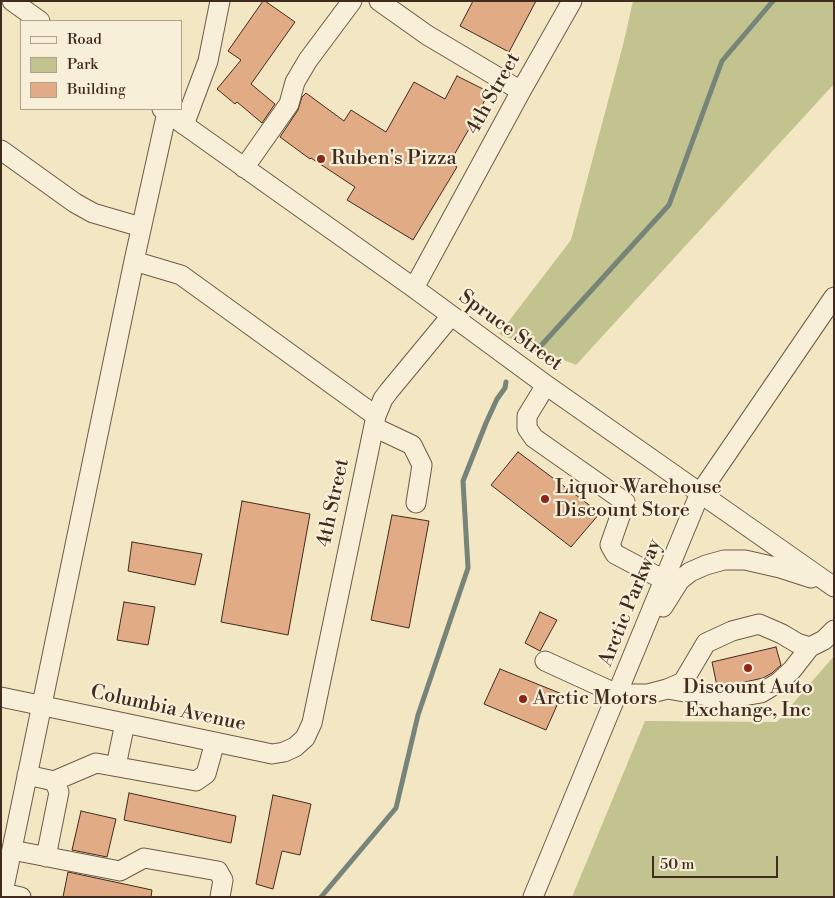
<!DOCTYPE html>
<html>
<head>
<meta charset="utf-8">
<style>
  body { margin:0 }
  #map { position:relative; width:835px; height:898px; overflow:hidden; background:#f3e7c3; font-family:"Libre Bodoni",serif }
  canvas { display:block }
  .frame { position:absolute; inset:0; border:2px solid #412b1f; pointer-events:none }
  .legend { position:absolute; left:20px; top:20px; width:162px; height:90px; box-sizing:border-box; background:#f7efd8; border:1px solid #aea18e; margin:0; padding:6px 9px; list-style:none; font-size:15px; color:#412b1f }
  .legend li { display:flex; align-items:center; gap:10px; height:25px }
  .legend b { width:25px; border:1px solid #aea18e }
  .scale { position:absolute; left:652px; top:856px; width:126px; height:22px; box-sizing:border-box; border:2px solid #412b1f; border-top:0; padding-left:6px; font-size:15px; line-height:18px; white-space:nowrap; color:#412b1f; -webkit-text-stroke:4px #f7efd8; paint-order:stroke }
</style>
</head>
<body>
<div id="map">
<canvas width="835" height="898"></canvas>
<div class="frame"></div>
<ul class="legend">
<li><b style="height:6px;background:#f7efd8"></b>Road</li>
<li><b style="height:14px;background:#c2c38f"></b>Park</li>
<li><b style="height:14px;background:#e0ab85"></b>Building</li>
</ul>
<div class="scale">50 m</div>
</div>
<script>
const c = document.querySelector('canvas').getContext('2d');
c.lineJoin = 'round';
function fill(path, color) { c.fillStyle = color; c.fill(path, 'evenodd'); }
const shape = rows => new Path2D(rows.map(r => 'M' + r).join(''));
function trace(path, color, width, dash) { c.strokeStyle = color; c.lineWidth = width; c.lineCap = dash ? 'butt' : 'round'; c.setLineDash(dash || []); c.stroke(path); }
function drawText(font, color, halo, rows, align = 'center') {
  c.font = font + ' "Libre Bodoni",serif'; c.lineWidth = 4.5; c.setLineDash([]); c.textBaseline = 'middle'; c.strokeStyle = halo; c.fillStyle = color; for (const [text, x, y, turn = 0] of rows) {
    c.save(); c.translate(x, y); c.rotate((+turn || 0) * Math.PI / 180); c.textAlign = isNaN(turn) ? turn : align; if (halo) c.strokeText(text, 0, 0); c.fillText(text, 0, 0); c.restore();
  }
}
fill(shape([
  [633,1,834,1,834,84,576,365,499,334,571,240,623,45],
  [834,656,834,897,572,897,645,721,777,722]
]), '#c2c38f');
trace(shape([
  [537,350,669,205,722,61,773,1],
  [321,897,396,808,418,715,468,568,463,481,486,423,497,399,505,388,506,382]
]), '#778479', 5);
const building = shape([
  [263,1,265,1,295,22,251,84,275,104,262,123,237,102,235,104,217,89,241,60,228,51,263,1],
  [473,1,536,1,509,52,460,26,473,1],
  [457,76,489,92,477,115,450,162,457,167,413,240,347,200,355,187,311,158,310,159,280,137,298,110,302,97,306,93,344,121,351,110,386,132,414,82,445,99,457,76],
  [518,452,600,513,571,547,491,485,518,452],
  [242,501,310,514,288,635,221,622,242,501],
  [392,515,429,521,409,628,371,620,392,515],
  [132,542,202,554,195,585,128,571,132,542],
  [124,602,155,607,148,645,117,640,124,602],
  [540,612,557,620,540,651,525,643,540,612],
  [776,647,781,665,772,673,763,678,727,686,717,686,712,662,776,647],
  [500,669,562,694,546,730,484,704,500,669],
  [129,793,236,816,231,843,124,820,129,793],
  [273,795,311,804,300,855,282,851,273,889,256,884,273,795],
  [81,811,116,819,107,857,72,850,81,811],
  [68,872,152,890,151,897,63,897,68,872]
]);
fill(building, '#e0ab85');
trace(building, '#412b1f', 1);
const minor = shape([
  [12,1,40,21],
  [379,1,427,35,521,91],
  [162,109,414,288,546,385,834,587],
  [184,125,208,61,220,1],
  [1,150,75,203,93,213,141,227],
  [244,168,289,104,295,82,308,60,352,1],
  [134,261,181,275,376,416],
  [414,288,521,91,572,1],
  [546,385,527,416,527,428,534,438,625,502,610,545,615,554,664,580],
  [374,427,412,445,422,465,416,503],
  [663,607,680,580,690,572,706,565,724,560,745,560,780,568,811,578],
  [545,661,617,694,648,694,667,689,683,682,706,643,732,631,759,624,782,634,797,643,810,647,824,640,834,630],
  [667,689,713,697,732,698,761,693,779,682,792,670,810,647],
  [1,697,272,754,284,752,295,747,305,738,312,723,376,416,383,399,389,391,451,316],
  [116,766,125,723],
  [27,775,54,781,59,792,46,857],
  [54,781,96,763,196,781,206,774,215,742],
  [12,850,120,871,144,858,218,871,223,880,220,897],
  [3,893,21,897],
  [2,897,134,261,167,112],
  [533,897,700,493,834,297]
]);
trace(minor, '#6e5a48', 21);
trace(minor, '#f7efd8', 19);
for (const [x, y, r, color] of [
  [321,159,5,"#8f2418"],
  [545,499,5,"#8f2418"],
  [748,668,5,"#8f2418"],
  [523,699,5,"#8f2418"]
]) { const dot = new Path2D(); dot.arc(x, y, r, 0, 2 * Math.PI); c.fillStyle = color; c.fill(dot); trace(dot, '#f7efd8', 2); }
drawText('20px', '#412b1f', '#f7efd8', [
  ["4th Street",494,94,-61],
  ["Spruce Street",510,331,36],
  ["4th Street",334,503,-78],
  ["Arctic Parkway",631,603,-68],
  ["Columbia Avenue",168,709,12]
]);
drawText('20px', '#412b1f', '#f7efd8', [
  ["Ruben's Pizza",331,159],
  ["Liquor Warehouse",555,488],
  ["Discount Store",555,511],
  ["Discount Auto",748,688,"center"],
  ["Exchange, Inc",748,711,"center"],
  ["Arctic Motors",533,699]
], 'left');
</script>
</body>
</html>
